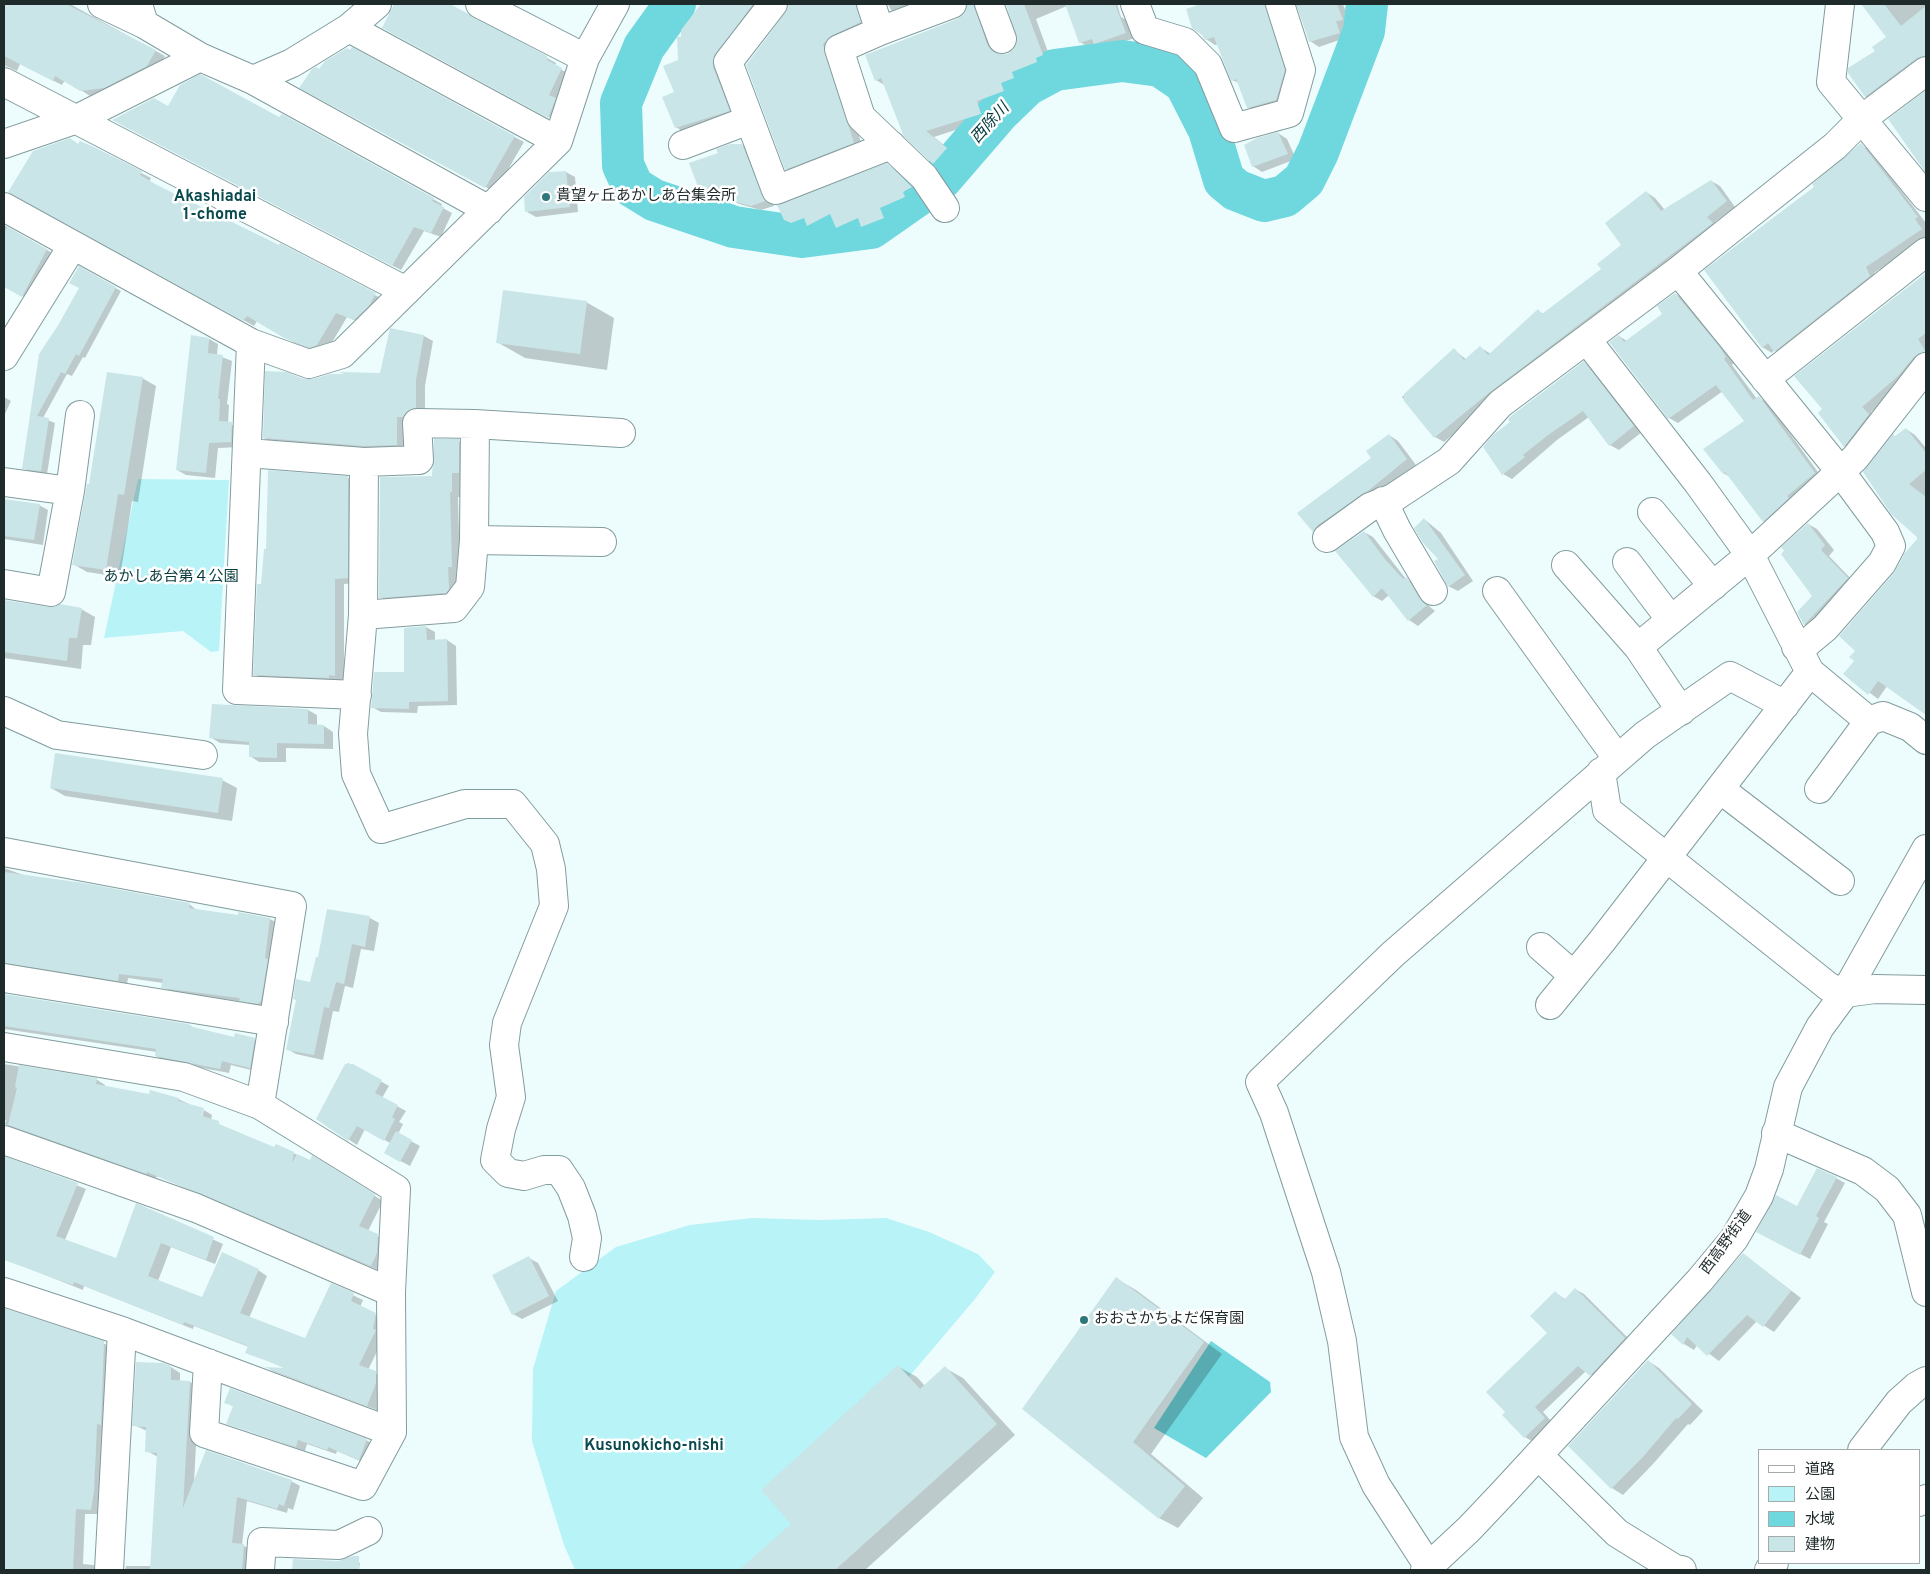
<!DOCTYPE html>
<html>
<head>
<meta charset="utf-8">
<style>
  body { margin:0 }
  #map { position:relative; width:1930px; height:1574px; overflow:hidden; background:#edfdfe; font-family:Overpass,"Noto Sans JP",sans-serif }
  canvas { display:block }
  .frame { position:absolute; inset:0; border:5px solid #1f2a2a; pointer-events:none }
  .legend { position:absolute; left:1758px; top:1449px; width:162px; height:115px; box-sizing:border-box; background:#fff; border:1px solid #a5aaaa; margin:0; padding:6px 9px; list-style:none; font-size:15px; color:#1f2a2a }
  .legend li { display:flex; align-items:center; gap:10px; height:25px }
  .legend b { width:25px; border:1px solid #a5aaaa }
</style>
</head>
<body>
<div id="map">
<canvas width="1930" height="1574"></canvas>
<div class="frame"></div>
<ul class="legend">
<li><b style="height:6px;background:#fff"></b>道路</li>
<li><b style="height:14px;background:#b8f3f7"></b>公園</li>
<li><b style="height:14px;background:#6fd7de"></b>水域</li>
<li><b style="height:14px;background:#cae5e7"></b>建物</li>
</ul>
</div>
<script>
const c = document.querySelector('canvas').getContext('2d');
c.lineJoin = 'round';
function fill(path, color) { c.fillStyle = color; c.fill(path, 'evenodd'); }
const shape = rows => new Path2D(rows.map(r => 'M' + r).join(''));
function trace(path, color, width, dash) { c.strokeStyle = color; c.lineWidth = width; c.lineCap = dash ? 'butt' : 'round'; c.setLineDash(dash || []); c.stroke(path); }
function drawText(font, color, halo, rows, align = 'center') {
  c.font = font + ' Overpass,"Noto Sans JP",sans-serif'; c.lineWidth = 5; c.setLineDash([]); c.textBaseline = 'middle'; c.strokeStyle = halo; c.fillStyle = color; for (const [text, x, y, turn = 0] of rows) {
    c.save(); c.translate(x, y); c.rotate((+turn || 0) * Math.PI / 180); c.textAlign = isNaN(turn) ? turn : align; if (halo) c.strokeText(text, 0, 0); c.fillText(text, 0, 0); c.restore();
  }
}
fill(shape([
  [138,479,229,480,219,651,211,652,183,631,104,638],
  [752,1218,821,1220,886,1218,929,1232,978,1254,995,1272,975,1299,869,1424,756,1570,575,1570,564,1545,532,1441,533,1369,556,1291,616,1247,690,1225]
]), '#b8f3f7');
fill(shape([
  [1211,1341,1270,1382,1271,1392,1206,1458,1154,1428]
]), '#6fd7de');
fill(shape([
  [4,4,70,4,165,56,157,71,113,93,90,96,65,80,62,85,20,64,17,71,4,65],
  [398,4,448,4,556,63,555,66,571,75,558,122,383,27],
  [702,4,766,4,724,58,738,116,685,133,676,127,676,93,682,30],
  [789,4,866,4,869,27,831,50,863,148,795,174,786,169,747,65,790,7],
  [888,4,930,4,900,15,891,10],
  [968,4,984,4,996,51,1000,56,1007,55,1015,50,1019,41,1007,4,1117,4,1121,17,1128,21,1135,38,1104,48,1098,45,1090,48,1080,42,1067,6,1036,19,1051,60,1044,63,1046,67,1021,77,1023,83,1010,88,1012,96,985,106,989,119,934,137,955,154,943,168,934,163,886,86,876,80,965,15],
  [1205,4,1275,4,1293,76,1285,105,1257,113,1248,107,1239,83,1232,80,1218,44,1215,45,1206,39,1187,10],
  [1296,4,1343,4,1351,24,1345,26,1348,37,1319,47,1310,41],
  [1862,4,1926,4,1926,58,1875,102,1866,97,1877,51,1888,37],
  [352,49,524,142,495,192,301,87],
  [1926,92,1926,171,1890,119],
  [169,107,280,119,282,115,442,204,441,207,452,213,441,237,424,231,401,270,122,125],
  [1278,133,1287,139,1296,159,1262,172,1253,166],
  [81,142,151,178,149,182,385,300,365,325,347,317,327,351,321,353,295,343,257,321,254,326,20,198],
  [742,145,751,150,774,206,761,210,739,204,729,199,727,193,711,199,702,194],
  [1861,145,1870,150,1926,223,1926,238,1874,273,1877,276,1784,356,1774,350,1772,353,1762,347,1815,188],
  [887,165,896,170,920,193,912,198,914,202,889,213,892,223,872,231,862,225,846,232,837,227,834,222,817,230,807,225,801,227,785,219],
  [566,172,575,177,578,212,536,217,527,212],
  [1711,181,1720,186,1735,207,1715,222,1721,229,1499,397,1444,442,1435,437,1402,397,1454,350,1467,360,1481,348,1491,354,1538,311,1544,314,1602,269,1623,245,1646,192,1655,198,1665,210],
  [4,225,54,254,30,300,4,286],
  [79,268,121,291,85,358,83,357,72,376,67,374,43,418,55,423,47,474,29,471,23,468,58,328,80,288],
  [1926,275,1926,360,1911,377,1871,412,1878,420,1854,451,1845,446,1823,409,1796,376],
  [1675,294,1685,299,1728,353,1734,363,1732,365,1757,399,1759,398,1768,403,1823,479,1772,526,1763,521,1732,478,1723,473,1746,421,1723,391,1678,423,1669,418,1619,336,1627,341,1664,314],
  [586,302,614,318,607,370,525,358,497,342],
  [391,330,424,336,433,341,425,386,425,412,405,450,374,451,273,443,264,438,303,380,381,374],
  [209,339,218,344,217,355,232,361,227,404,229,405,228,423,241,429,240,447,218,448,215,478,186,475,177,470],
  [1584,363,1593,368,1642,432,1619,450,1610,445,1589,417,1557,440,1512,479,1503,474],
  [142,378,156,386,138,502,132,501,120,577,87,572,73,564,91,486],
  [4,397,11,401,4,416],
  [1906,429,1915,435,1926,448,1926,649,1916,661,1916,665,1926,674,1926,714,1887,686,1878,699,1845,674,1855,661,1856,651,1895,574,1918,541,1896,437],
  [1389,435,1398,441,1416,465,1322,536,1313,531,1299,513,1373,458],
  [459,441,468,446,467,478,461,477,461,497,458,497,460,572,456,571,457,594,389,602,380,597,433,477],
  [348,478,357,483,356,583,344,584,344,680,337,680,338,683,264,680,255,674,267,550],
  [4,500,39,505,48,510,43,545,4,539],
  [1424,519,1441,533,1473,581,1458,591,1448,586],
  [1808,524,1817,529,1834,550,1829,556,1856,584,1814,630,1805,625,1798,612,1814,596],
  [1364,532,1373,537,1406,579,1416,584,1429,606,1435,611,1418,626,1409,620,1389,595,1382,601,1373,596],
  [4,601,48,609,81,609,95,617,91,645,83,645,81,669,4,658],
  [426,627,435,632,435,641,447,640,456,646,457,705,418,706,417,713,381,712,372,707,406,673],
  [213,705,308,710,317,715,317,726,324,726,333,732,333,749,286,748,286,762,259,762,250,756,250,745,220,743,210,737],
  [222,780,237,788,232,821,65,796,51,788],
  [4,868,29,877,189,904,198,911,239,916,239,913,270,919,279,924,267,1008,245,1002,172,992,163,987,163,983,128,978,127,985,4,971],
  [328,910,370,918,379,923,374,951,361,949,353,988,345,986,339,1012,333,1011,323,1060,296,1054,287,1049,297,1000,311,984,319,959],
  [4,995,189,1025,196,1029,235,1038,254,1040,264,1045,259,1072,231,1065,229,1073,165,1061,156,1056,157,1052,4,1029],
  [348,1063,389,1086,382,1098,406,1111,399,1122,403,1124,398,1134,420,1146,410,1166,385,1153,390,1143,365,1129,357,1145,318,1119],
  [4,1064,96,1079,105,1085,105,1087,178,1099,202,1110,201,1122,204,1110,212,1115,211,1120,228,1129,275,1148,276,1145,310,1161,321,1162,383,1201,368,1231,387,1241,381,1271,157,1176,156,1178,14,1129,5,1124,6,1120,4,1120],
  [4,1156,86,1189,65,1240,116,1260,137,1205,223,1244,215,1264,171,1247,158,1281,203,1298,258,1270,267,1276,249,1318,306,1340,332,1285,363,1300,360,1307,385,1320,384,1337,368,1370,385,1378,385,1388,377,1410,275,1372,269,1369,287,1369,247,1352,249,1347,194,1326,193,1329,84,1286,83,1290,5,1259],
  [1836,1178,1845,1183,1824,1222,1828,1224,1810,1259,1767,1237],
  [1743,1254,1801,1298,1774,1332,1757,1321,1719,1361,1697,1345,1694,1350,1684,1344,1673,1334],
  [529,1258,538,1263,558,1301,522,1319,513,1314],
  [1117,1279,1136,1290,1222,1354,1151,1454,1203,1498,1178,1528,1159,1518,1024,1408],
  [1575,1289,1584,1294,1633,1343,1599,1380,1586,1371,1543,1412,1553,1423,1533,1442,1525,1437,1549,1333,1556,1293,1566,1300],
  [4,1310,103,1343,113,1348,100,1514,85,1514,83,1564,93,1565,103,1570,4,1570],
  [1648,1361,1659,1368,1703,1411,1690,1425,1688,1424,1653,1464,1623,1495,1612,1488,1570,1446],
  [171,1367,180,1373,180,1381,190,1382,199,1387,194,1483,291,1481,300,1486,293,1510,288,1508,287,1513,247,1501,242,1545,253,1550,251,1570,125,1570,126,1566,151,1566,158,1457,147,1451,147,1431,134,1425],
  [899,1367,917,1377,925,1386,945,1368,963,1378,1015,1435,865,1570,756,1570,750,1563,793,1524],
  [226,1402,366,1440,375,1445,367,1464,337,1451,336,1454,307,1444,305,1451,227,1423,234,1407],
  [351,1558,360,1563,359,1570,293,1570,294,1560,339,1562]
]), '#0003');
trace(shape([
  [675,4,644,47,621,103,623,165,633,187,654,200,734,227,802,237,871,228,941,179,998,113,1027,85,1055,70,1122,61,1160,66,1185,83,1209,130,1224,180,1236,190,1264,201,1285,196,1304,180,1318,152,1364,31,1367,4]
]), '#6fd7de', 42);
fill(shape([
  [4,4,66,4,156,50,147,66,104,88,80,91,55,76,53,81,4,56],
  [394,4,450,4,547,56,547,60,562,68,549,95,556,98,548,118,382,28],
  [701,4,753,4,713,59,713,67,730,111,675,128,662,97,674,92,663,66,678,60,677,37,681,37,681,30],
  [788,4,856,4,861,22,833,35,823,44,854,143,785,170,746,65,785,14],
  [967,4,974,4,987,44,992,51,1000,54,1007,54,1014,49,1017,41,1006,4,1024,4,1043,55,1036,58,1037,62,1012,72,1014,78,1001,83,1004,91,977,101,981,114,926,131,947,148,933,164,904,137,881,78,875,81,865,55,957,19,964,14],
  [1065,4,1115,4,1126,33,1094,44,1092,39,1079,43],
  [1201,4,1265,4,1285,70,1276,100,1247,108,1236,79,1231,81,1214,37,1205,40,1202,35,1192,28,1186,9],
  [1306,4,1337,4,1343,20,1336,21,1340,33,1309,42,1297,6],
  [1861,4,1884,4,1901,26,1926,6,1926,56,1917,58,1865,97,1848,73,1848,68,1875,51,1872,47,1886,37],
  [352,47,515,136,485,188,299,88,312,69,316,67,319,69,325,61,347,48,350,50],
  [200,74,279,117,282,114,434,198,432,201,444,207,431,233,414,227,392,266,112,120,154,98,168,106,180,85],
  [1926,90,1926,173,1888,119],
  [1278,132,1288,154,1252,167,1244,145,1257,138],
  [70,138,78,144,80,141,96,148,142,171,140,175,157,185,279,245,280,243,376,293,369,306,354,320,336,313,317,345,309,348,284,338,247,316,243,321,8,192,33,151],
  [1861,143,1918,217,1915,219,1922,229,1866,267,1870,276,1774,352,1768,343,1762,348,1704,270,1814,187,1812,184],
  [730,144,742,144,765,201,751,206,728,200,723,186,701,195,689,163,718,153,716,149],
  [887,163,912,187,903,192,905,197,880,208,884,218,861,227,858,218,836,228,830,214,807,226,804,218,791,223,784,220,777,205],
  [566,171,570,207,525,212,524,197,549,172],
  [1711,180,1727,201,1707,217,1713,223,1490,392,1434,438,1404,401,1404,394,1454,348,1464,360,1480,346,1488,355,1538,309,1542,314,1601,269,1597,264,1621,245,1605,223,1646,191,1661,211],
  [7,227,47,249,22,297,4,287,4,233],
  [79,266,116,287,79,356,76,354,65,374,61,372,37,416,49,418,41,471,22,469,39,354,57,327,79,288,69,283],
  [1926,273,1926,333,1918,339,1926,352,1914,357,1897,377,1862,407,1869,414,1844,447,1818,413,1822,409,1794,376],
  [503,290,587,301,580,354,496,343],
  [1675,293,1719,346,1726,357,1724,359,1753,400,1759,396,1815,473,1787,496,1789,498,1763,522,1725,472,1723,474,1703,449,1744,421,1716,385,1668,419,1609,342,1619,335,1624,342,1662,314,1657,306],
  [390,328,424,335,416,380,416,408,409,410,403,417,397,417,397,445,364,446,263,438,265,371,286,372,304,379,313,379,330,374,344,374,339,372,380,373],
  [191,335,209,338,208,353,223,355,218,399,220,399,219,421,232,422,231,442,209,443,206,473,176,470],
  [1584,361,1634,426,1609,446,1583,411,1548,435,1523,455,1525,457,1502,475,1483,447,1493,435,1510,422,1508,419,1511,416],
  [107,372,143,377,124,495,118,494,106,570,72,565,87,484,89,484],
  [1906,428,1926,453,1926,470,1909,484,1926,497,1926,715,1878,681,1868,695,1843,674,1854,661,1849,657,1855,651,1839,636,1894,573,1905,553,1918,538,1891,514,1863,472,1893,434,1895,436],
  [1389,434,1407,459,1368,491,1318,525,1313,532,1297,513,1371,458,1366,451],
  [434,439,459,439,459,473,452,473,452,492,450,492,452,567,448,567,449,589,446,593,379,598,380,477,432,476],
  [268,470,348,476,348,578,335,579,335,676,329,675,329,678,253,675,257,584,261,584,264,549,266,549],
  [4,499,40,504,34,540,4,536],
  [1424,518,1465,575,1448,587,1434,561,1438,559,1423,543,1414,528],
  [1808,523,1825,545,1821,550,1848,578,1804,625,1797,612,1812,596,1781,554,1784,551,1781,547],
  [1364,531,1384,558,1403,579,1407,577,1420,599,1427,605,1408,621,1382,588,1373,597,1335,551],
  [4,600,48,607,60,604,82,608,77,638,69,638,67,661,4,652],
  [426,626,427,640,447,639,448,701,409,702,409,709,371,708,374,672,404,672,404,628],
  [212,704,308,709,308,724,324,725,324,744,277,743,277,758,249,757,249,742,209,738],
  [55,753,223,778,218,813,50,788],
  [4,872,84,883,190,903,189,908,238,915,238,912,270,918,265,958,268,959,261,1001,258,1004,239,1001,240,998,161,988,163,979,119,974,118,981,4,963],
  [327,909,370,916,365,947,352,944,344,984,336,982,329,1008,324,1007,314,1055,286,1050,296,1000,293,999,296,979,310,982,316,957,318,957],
  [4,994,189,1024,189,1026,234,1037,235,1033,255,1038,250,1068,222,1061,220,1069,155,1056,156,1049,4,1026],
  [345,1064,353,1064,382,1080,375,1093,398,1105,392,1117,395,1119,384,1141,357,1126,348,1141,316,1119],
  [19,1065,97,1078,96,1084,149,1094,150,1090,179,1098,178,1101,204,1108,202,1116,219,1121,219,1124,274,1147,276,1144,294,1152,292,1163,297,1154,310,1160,312,1155,375,1194,359,1226,378,1234,377,1253,371,1266,147,1172,146,1174,8,1125,17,1088,15,1087],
  [396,1131,412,1140,400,1162,384,1153],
  [4,1156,78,1183,56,1236,116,1258,136,1203,214,1237,206,1260,161,1243,148,1276,202,1297,222,1252,259,1269,240,1313,305,1338,331,1283,354,1293,351,1301,376,1313,373,1329,376,1330,359,1365,376,1371,376,1383,367,1406,264,1367,286,1368,245,1353,248,1346,184,1322,183,1325,74,1282,73,1285,4,1260],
  [1817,1168,1837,1177,1816,1216,1819,1218,1800,1255,1756,1232,1776,1195,1797,1206],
  [1743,1253,1791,1291,1763,1327,1747,1315,1707,1356,1687,1337,1683,1345,1671,1334],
  [529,1256,549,1296,512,1315,492,1275],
  [1116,1277,1204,1342,1133,1442,1185,1486,1159,1519,1022,1409],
  [1575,1288,1625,1338,1590,1376,1578,1366,1535,1407,1545,1418,1524,1438,1502,1415,1505,1412,1486,1392,1547,1333,1530,1316,1555,1291,1564,1300],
  [4,1308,104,1341,101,1425,97,1424,94,1491,91,1510,76,1509,73,1570,4,1570],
  [1648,1360,1692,1404,1678,1419,1676,1418,1642,1458,1611,1489,1568,1446],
  [136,1362,163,1363,171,1366,171,1380,190,1381,183,1508,206,1450,292,1480,284,1506,279,1504,277,1509,237,1497,232,1543,244,1544,242,1570,150,1570,157,1453,145,1452,146,1427,132,1426],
  [898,1365,920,1389,945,1366,997,1424,835,1570,739,1570,791,1524,761,1490],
  [230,1388,367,1439,359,1460,328,1447,327,1450,298,1440,296,1447,226,1424,233,1406,224,1403],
  [353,1556,359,1556,359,1570,292,1570,293,1559,338,1561]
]), '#cae5e7');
const street = shape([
  [102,4,144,24],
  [138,4,144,24,200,57,253,80,292,63,349,28,377,4],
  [480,4,585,58],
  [773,4,728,62,776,190,891,145],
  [871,4,880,31,952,4],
  [989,4,1002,39],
  [1135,4,1145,30,1185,42,1208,65,1234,128,1289,113,1301,70,1280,4],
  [1840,4,1831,82,1926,197],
  [349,28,558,141],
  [880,31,839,49,861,117,924,177,945,208],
  [253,80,489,210],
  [4,82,406,291],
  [4,144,77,119,200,57],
  [683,145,749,120],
  [4,207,251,343,309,364,342,354,558,141,585,58,615,4],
  [1678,271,1840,471,1885,532,1891,546,1882,563,1825,628,1807,643,1796,647],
  [1587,340,1698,483,1750,555,1810,672,1869,721],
  [251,343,237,690,357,695],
  [4,356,73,245],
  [1765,379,1926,252],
  [475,424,621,433],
  [248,453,364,462,419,460,417,423,475,424,474,540,470,587,454,608,363,615],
  [364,462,363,615,353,734,356,774,381,829,465,804,513,804,545,844,551,869,554,906,507,1023,504,1045,511,1097,501,1129,495,1160,508,1173,524,1176,544,1170,559,1170,571,1188,582,1216,587,1238,584,1257],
  [4,482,70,491],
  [1383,501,1397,530,1433,591],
  [1652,512,1713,586],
  [1327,538,1370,507,1393,498,1449,461,1500,404,1678,271,1835,146,1862,119,1926,71],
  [474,540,602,542],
  [1627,562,1671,620],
  [1566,565,1638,647,1681,711],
  [4,584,51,592,70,491,80,415],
  [1497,591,1617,758],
  [1638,647,1750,555,1855,458,1926,367],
  [4,711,57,735,203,755],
  [1601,772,1607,810,1829,987,1845,993,1875,989,1926,990],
  [1720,789,1840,881],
  [1819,789,1869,721,1883,716,1910,727,1926,740],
  [4,852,292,906,260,1105],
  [1541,947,1573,975],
  [4,978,274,1022],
  [1550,1005,1602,941,1810,672],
  [4,1047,184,1077,260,1105,396,1189,391,1292,392,1432,122,1331,4,1292],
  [1776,1133,1863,1171,1887,1189,1907,1215,1926,1292],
  [4,1140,196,1208,391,1292],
  [208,1363,204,1433,363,1486,392,1432],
  [1862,1450,1899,1402,1917,1386,1926,1381],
  [1538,1455,1617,1533,1675,1569,1682,1570],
  [1919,1502,1926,1499],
  [1429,1567,1376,1485,1354,1437,1342,1341,1326,1272,1274,1113,1260,1082,1393,954,1645,735,1730,676,1785,705],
  [109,1570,122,1331],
  [260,1570,262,1542,339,1545,368,1531],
  [1425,1570,1469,1529,1504,1492,1700,1280,1734,1239,1759,1196,1769,1169,1788,1087,1820,1027,1845,993,1926,849],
  [1769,1570,1774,1563]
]);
trace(street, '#839c9e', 30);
trace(street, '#fff', 28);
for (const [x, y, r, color] of [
  [546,197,5,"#2e777c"],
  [1084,1320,5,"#2e777c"]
]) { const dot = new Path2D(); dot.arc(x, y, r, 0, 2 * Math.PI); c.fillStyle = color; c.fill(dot); trace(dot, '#fff', 2); }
drawText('15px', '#1f2a2a', '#fff', [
  ["貴望ヶ丘あかしあ台集会所",556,197],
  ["おおさかちよだ保育園",1094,1320]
], 'left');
drawText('15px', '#073a3d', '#fff', [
  ["あかしあ台第４公園",171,578]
]);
drawText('15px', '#1f2a2a', '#fff', [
  ["西高野街道",1727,1243,-54]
]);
drawText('italic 16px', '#02373a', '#fff', [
  ["西除川",991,124,-48]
]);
drawText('bold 16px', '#094a4e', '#fff', [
  ["Akashiadai",215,198],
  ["1-chome",215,216],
  ["Kusunokicho-nishi",654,1447]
]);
</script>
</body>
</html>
